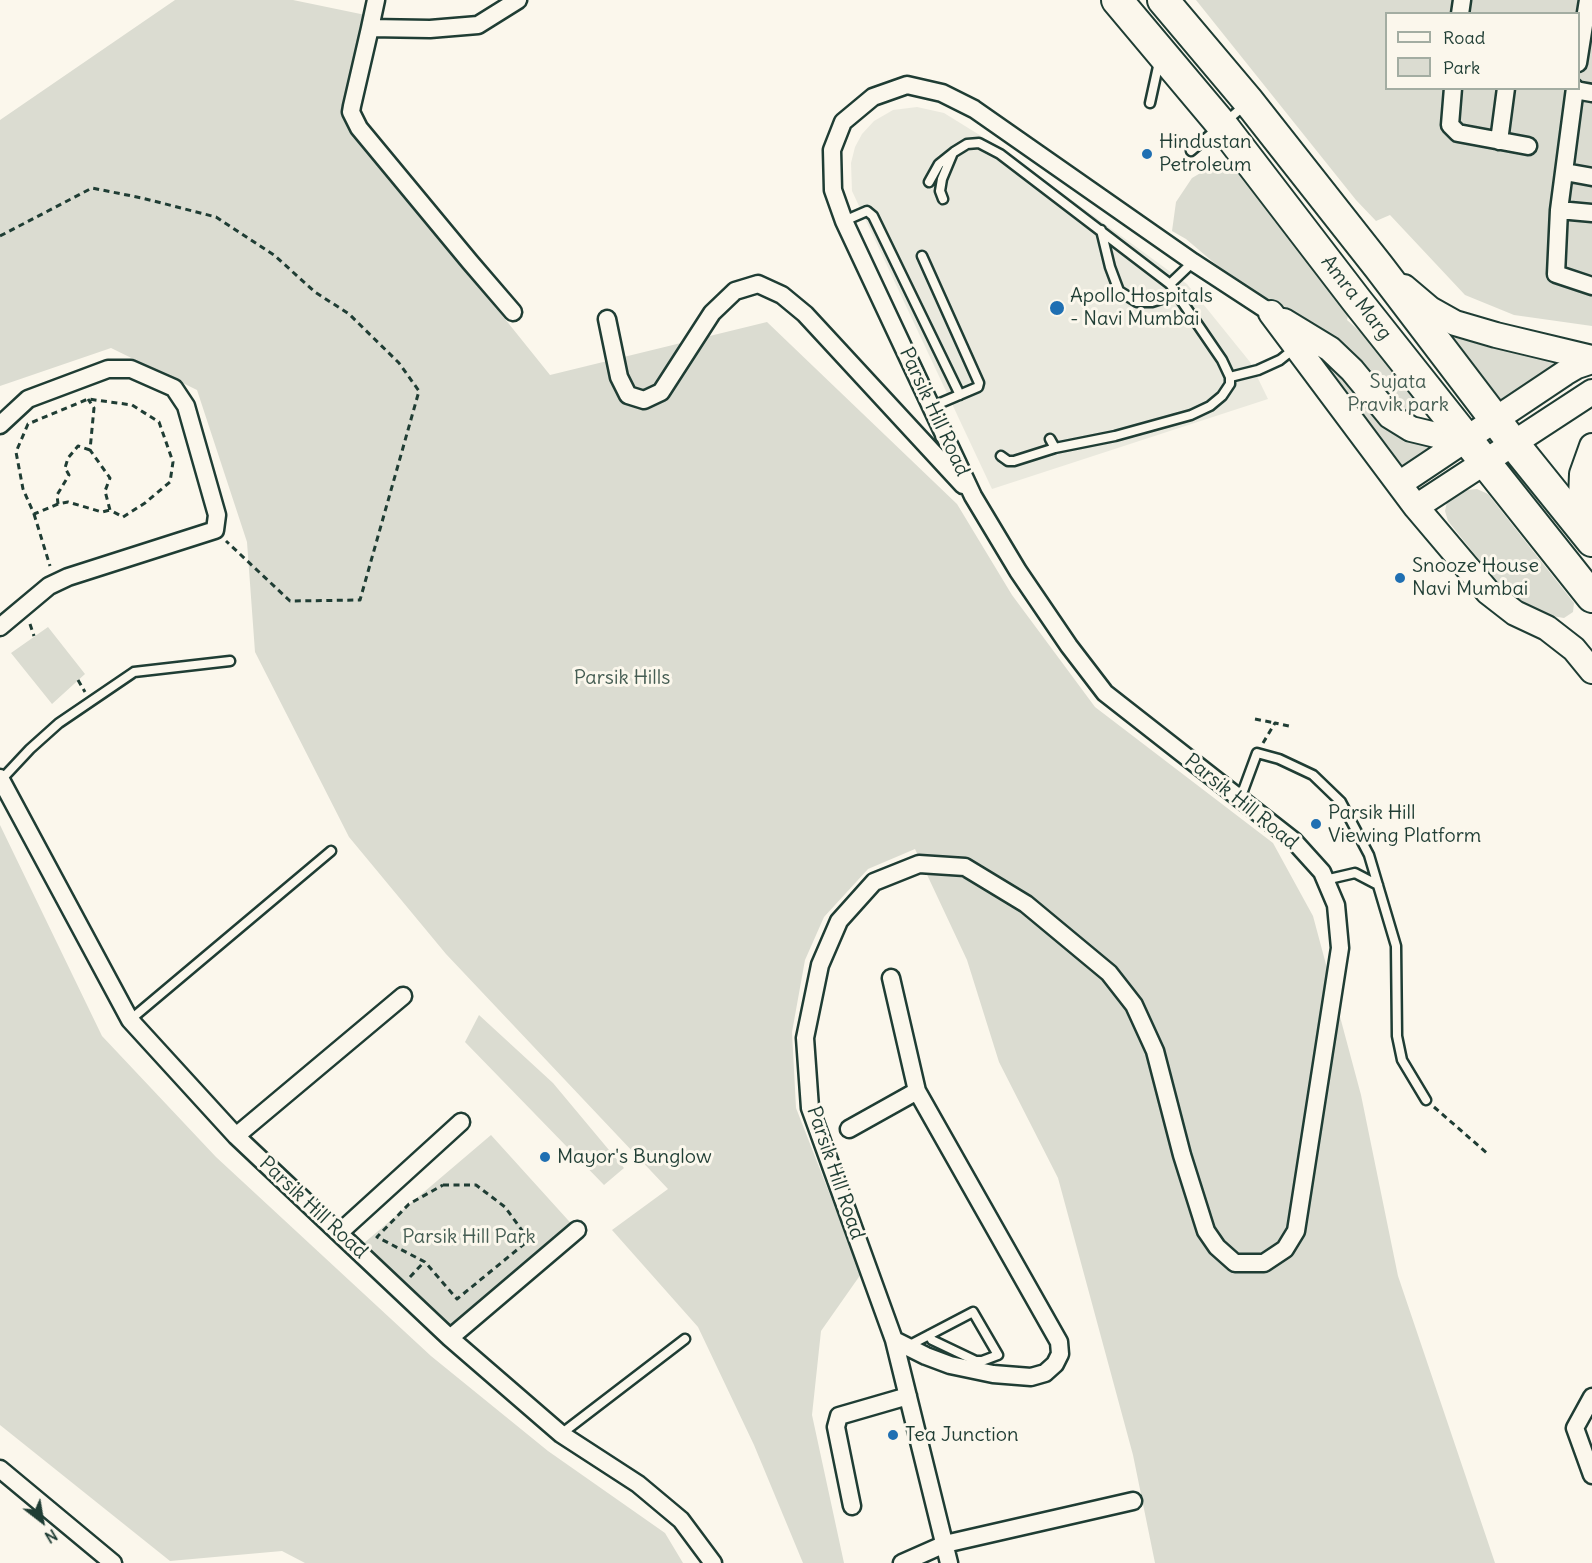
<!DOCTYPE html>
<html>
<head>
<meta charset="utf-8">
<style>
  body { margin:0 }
  #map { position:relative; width:1592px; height:1563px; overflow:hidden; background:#fbf7ec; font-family:Delius,sans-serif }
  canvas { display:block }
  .legend { position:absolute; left:1385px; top:12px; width:195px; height:78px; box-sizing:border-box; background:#fbf7ec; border:2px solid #a3ada2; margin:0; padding:8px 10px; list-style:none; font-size:18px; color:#1f3d34 }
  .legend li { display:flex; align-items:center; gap:12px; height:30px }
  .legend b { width:30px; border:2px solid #a3ada2 }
  .north { position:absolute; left:12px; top:1491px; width:60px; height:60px; -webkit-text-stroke:4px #fbf7ec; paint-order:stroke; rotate:149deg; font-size:16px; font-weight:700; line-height:24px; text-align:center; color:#1f3d34 }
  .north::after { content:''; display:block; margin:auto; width:21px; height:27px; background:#1f3d34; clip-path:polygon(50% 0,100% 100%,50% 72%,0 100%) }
</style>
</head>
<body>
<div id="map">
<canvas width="1592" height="1563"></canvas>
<ul class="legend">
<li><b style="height:8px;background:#fbf7ec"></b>Road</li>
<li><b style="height:16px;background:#dbdcd1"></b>Park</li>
</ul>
<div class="north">N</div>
</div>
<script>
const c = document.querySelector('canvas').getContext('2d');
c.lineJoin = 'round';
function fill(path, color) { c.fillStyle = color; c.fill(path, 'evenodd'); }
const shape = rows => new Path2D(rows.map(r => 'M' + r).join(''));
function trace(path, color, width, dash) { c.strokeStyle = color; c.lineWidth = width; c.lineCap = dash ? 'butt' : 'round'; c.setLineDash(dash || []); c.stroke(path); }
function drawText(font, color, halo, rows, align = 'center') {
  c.font = font + ' Delius,sans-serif'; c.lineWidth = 6; c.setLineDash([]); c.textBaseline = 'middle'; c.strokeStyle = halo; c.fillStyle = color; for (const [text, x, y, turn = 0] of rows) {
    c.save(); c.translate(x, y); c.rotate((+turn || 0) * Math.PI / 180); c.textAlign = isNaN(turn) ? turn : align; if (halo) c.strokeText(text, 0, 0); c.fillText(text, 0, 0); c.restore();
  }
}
fill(shape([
  [917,107,944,113,999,147,1187,284,1250,362,1268,399,992,489,852,191,851,163,855,147,862,134,874,121,893,110]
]), '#eae9de');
fill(shape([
  [175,0,293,0,380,18,341,115,550,375,767,322,957,504,1012,595,1095,707,1273,843,1313,916,1361,1095,1398,1276,1495,1563,1155,1563,1133,1455,1058,1178,999,1062,967,960,915,849,868,869,824,917,805,960,792,1032,796,1108,861,1274,821,1331,812,1415,844,1563,803,1563,754,1445,698,1327,612,1230,668,1189,446,954,349,837,255,652,247,542,197,390,111,348,0,386,0,120],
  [1196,0,1592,0,1592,326,1514,315,1465,295,1390,215,1376,221,1356,200],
  [1386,14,1578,14,1578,88,1386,88],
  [1235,161,1349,311,1347,320,1432,395,1414,408,1403,423,1186,239,1172,231,1176,202,1192,178,1214,165],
  [1449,333,1565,359,1503,402],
  [1304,344,1447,443,1401,473],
  [1477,489,1488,494,1574,603,1573,612,1564,618,1552,616,1531,607,1507,590,1492,576,1448,521,1445,511,1447,502,1455,495,1467,490],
  [48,627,85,674,52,704,11,653],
  [0,825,102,1036,216,1157,431,1356,548,1451,665,1533,683,1563,305,1563,282,1551,170,1561,0,1425],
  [479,1015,553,1083,624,1168,604,1185,465,1042],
  [491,1135,577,1230,450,1338,357,1249]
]), '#dbdcd1');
const lane = shape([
  [1150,103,1159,62],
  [1191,151,1244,106],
  [929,182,939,164,954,152,967,144,979,143,1000,154,1170,284,1222,360,1230,377,1258,370,1280,360,1295,348],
  [943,199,940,191,942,179,952,155],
  [844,221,867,211,873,216,960,395],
  [1101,230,1110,267,1119,291,1137,302,1152,302,1177,294],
  [922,256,979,383,978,387,931,407],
  [1170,284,1193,262],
  [1050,439,1055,448,1115,436,1191,415,1210,406,1222,396,1230,384,1230,377],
  [1001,456,1008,461,1014,461,1055,448],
  [1,780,30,749,59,723,134,672,230,661],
  [1240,799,1257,753,1279,759,1313,775,1341,802,1369,855,1396,946,1397,1036,1402,1060,1426,1100],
  [1325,880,1355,873,1378,885],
  [130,1020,331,851],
  [908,1346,973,1312,998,1355,982,1361,976,1361,932,1340,929,1335],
  [561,1434,685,1339]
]);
const street = shape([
  [376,0,370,28,430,29,478,25,518,0],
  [1460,14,1462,0],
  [370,28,352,106,351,112,359,128,470,262,513,312],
  [1578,63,1588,0],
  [1453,88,1450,125,1458,133,1528,146],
  [1575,88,1559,210,1556,274,1592,286],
  [1575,90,1592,93],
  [1499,141,1506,88],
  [1565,172,1592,177],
  [1559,210,1592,213],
  [607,319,619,377,628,395,644,400,661,392,712,313,735,291,758,284,782,295,805,314,963,485],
  [0,425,28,399,108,369,131,369,174,388,186,406,217,515,215,530,68,577,49,586,0,627],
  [0,778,130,1020,236,1136,450,1338,561,1434,638,1484,681,1520,713,1563],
  [891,978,917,1091],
  [849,1129,917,1091,1059,1342,1060,1354,1055,1364,1045,1373,1031,1377,993,1374,950,1365,926,1356,894,1340],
  [236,1136,403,996],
  [339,1233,461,1122],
  [450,1338,577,1230],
  [1592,1397,1575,1428,1592,1475],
  [0,1469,113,1563],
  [852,1506,836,1427,839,1416,908,1396],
  [902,1563,945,1544,1133,1501],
  [949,1563,894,1340,810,1108,805,1038,820,965,839,921,874,882,919,864,965,867,1026,904,1109,973,1134,1005,1155,1051,1182,1155,1206,1231,1217,1247,1235,1263,1264,1263,1285,1249,1296,1231,1340,948,1336,905,1322,872,1294,841,1105,693,1069,646,1018,571,973,496,844,221,833,190,832,150,843,122,873,97,907,85,942,93,974,109,1193,262,1271,313]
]);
const secondary = shape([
  [1404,287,1430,309,1455,323,1496,335,1592,358],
  [1271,313,1416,507,1592,392],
  [1284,321,1330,349,1352,370,1390,416,1411,429,1436,435,1466,439],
  [1399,484,1565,373,1577,366,1592,361],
  [1416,507,1488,592,1515,613,1547,628,1574,649,1592,671],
  [1586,534,1581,499,1582,474,1592,446]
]);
const highway = shape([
  [1117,0,1222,125,1357,301,1592,597],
  [1163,0,1249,102,1379,267,1513,443,1592,541]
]);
trace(lane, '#1f3d34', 13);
trace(street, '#1f3d34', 21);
trace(secondary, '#1f3d34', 28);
trace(highway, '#1f3d34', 34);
trace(shape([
  [0,236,92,188,142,198,216,217,274,255,315,292,349,314,399,363,419,391,360,600,290,601,226,541],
  [90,450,78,446,68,458,65,468,69,475,57,495,58,504,68,502,102,512,110,510],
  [58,504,34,514,23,489,16,452,28,424,88,399,132,405,159,422,173,462,170,482,145,503,123,517,110,510,105,491,110,478,90,450,94,408,88,399],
  [34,514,50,566],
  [30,624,34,636],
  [78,680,85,692],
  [1255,719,1275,723],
  [1263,743,1275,723,1293,727],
  [1434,1107,1488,1154],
  [443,1185,476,1185,505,1207,529,1240,457,1299,425,1262,377,1237,409,1204,443,1185],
  [410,1277,424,1262]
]), '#1f3d34', 3, [6, 4.5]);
trace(lane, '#fbf7ec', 8);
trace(street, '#fbf7ec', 16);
trace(secondary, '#fbf7ec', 24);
trace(highway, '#fbf7ec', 30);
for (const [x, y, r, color] of [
  [1147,154,6,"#1f6fb2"],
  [1057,308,8,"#1f6fb2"],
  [1400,578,6,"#1f6fb2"],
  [1316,824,6,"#1f6fb2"],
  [545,1157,6,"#1f6fb2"],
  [893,1435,6,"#1f6fb2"]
]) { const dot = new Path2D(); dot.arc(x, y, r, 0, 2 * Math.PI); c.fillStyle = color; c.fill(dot); trace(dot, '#fbf7ec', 2); }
drawText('20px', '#1f3d34', '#fbf7ec', [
  ["Hindustan",1159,142],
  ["Petroleum",1159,165],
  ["Apollo Hospitals",1070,296],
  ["- Navi Mumbai",1070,319],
  ["Snooze House",1412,566],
  ["Navi Mumbai",1412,589],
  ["Parsik Hill",1328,813],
  ["Viewing Platform",1328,836],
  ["Mayor's Bunglow",557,1157],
  ["Tea Junction",905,1435]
], 'left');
drawText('20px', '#1f3d34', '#fbf7ec', [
  ["Amra Marg",1356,298,52],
  ["Parsik Hill Road",934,412,65],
  ["Parsik Hill Road",1241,802,39],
  ["Parsik Hill Road",835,1173,71],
  ["Parsik Hill Road",313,1208,43]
]);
drawText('20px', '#455d53', '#fbf7ec', [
  ["Sujata",1398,382],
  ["Pravik park",1398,405],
  ["Parsik Hills",622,678],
  ["Parsik Hill Park",469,1237]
]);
</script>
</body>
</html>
